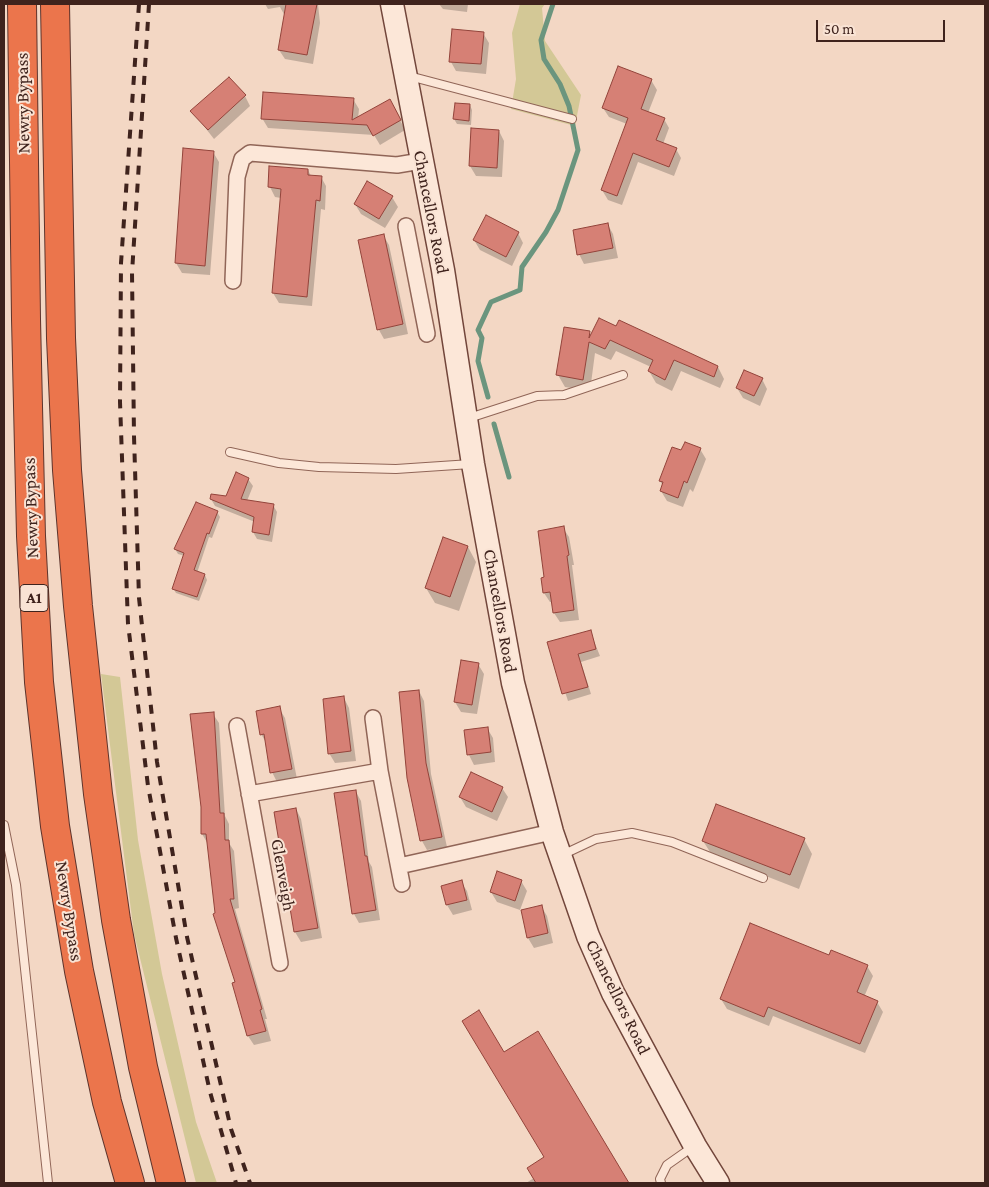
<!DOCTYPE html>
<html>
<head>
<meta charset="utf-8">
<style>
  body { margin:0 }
  #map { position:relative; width:989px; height:1187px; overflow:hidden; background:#f3d7c4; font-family:"Crimson Pro",serif }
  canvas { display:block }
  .frame { position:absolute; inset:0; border:5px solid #3f231d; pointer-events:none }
  .scale { position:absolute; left:816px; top:20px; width:129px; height:22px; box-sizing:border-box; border:2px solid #3f231d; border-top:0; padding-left:6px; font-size:15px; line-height:18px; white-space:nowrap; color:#3f231d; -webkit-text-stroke:4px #f9e3d4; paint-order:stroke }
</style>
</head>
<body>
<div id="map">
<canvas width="989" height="1187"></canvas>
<div class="frame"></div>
<div class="scale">50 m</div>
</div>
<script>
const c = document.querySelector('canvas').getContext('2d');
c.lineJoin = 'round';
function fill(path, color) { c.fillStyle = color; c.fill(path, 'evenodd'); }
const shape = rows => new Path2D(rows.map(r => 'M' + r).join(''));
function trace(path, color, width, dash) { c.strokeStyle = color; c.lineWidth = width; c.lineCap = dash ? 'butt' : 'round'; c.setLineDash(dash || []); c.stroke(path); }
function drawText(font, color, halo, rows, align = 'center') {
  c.font = font + ' "Crimson Pro",serif'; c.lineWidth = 4; c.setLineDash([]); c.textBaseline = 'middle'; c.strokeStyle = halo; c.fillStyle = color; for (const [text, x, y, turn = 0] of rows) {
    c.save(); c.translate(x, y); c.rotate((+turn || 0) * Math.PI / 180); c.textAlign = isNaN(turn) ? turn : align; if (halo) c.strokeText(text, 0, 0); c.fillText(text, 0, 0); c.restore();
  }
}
fill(shape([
  [520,4,545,4,542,8,545,41,581,95,575,126,511,109,516,79,512,33],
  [101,674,120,677,138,840,162,974,196,1122,217,1183,196,1183,134,934]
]), '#d3c896');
fill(shape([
  [265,4,318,4,320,23,313,64,285,59,279,50,285,16,280,7,268,9],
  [439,4,468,4,467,12,443,9],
  [483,33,489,43,486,74,456,71,451,62],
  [651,80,657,90,648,113,664,119,669,128,663,144,676,149,681,158,674,176,638,162,622,205,608,200,602,190,627,124,609,117,603,108],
  [245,96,250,106,214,139,192,111],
  [353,99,359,109,358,119,395,110,405,130,380,145,374,135,268,128,262,118],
  [456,104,470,105,472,110,471,125,457,124,454,119],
  [499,131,504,141,502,177,476,176,470,166],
  [213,152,219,162,210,275,182,273,176,263],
  [308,170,311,176,321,177,326,186,325,210,321,209,312,306,279,303,273,293,281,198,275,197,270,187],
  [392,197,398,207,385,228,361,214,355,204],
  [608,225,613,234,618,258,584,264,579,254],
  [518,233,523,243,512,266,480,250,474,240],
  [383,235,389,245,408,334,384,339,379,330,359,241],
  [599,319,718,367,724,379,720,388,681,371,672,391,656,383,649,371,651,367,616,351,611,360,595,353,590,391,565,387,558,375,590,333,592,336],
  [762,379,767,389,760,406,743,398,737,388],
  [700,449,706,459,693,492,690,489,683,507,667,501,661,491,663,486,660,481,682,452],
  [248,479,253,486,247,501,273,505,277,512,272,542,257,539,253,532,255,522,215,506,211,499,227,498],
  [217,512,220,517,212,538,209,537,197,573,205,575,207,580,199,601,176,593,173,588,185,556,178,554,175,549],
  [563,528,569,537,574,565,572,565,579,620,560,622,554,613,553,602,550,602,544,593],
  [468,547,476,562,459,611,435,603,426,588],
  [590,631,600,656,581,662,591,694,568,701,549,643],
  [478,664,484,674,477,714,461,712,455,702],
  [419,691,424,701,431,774,447,847,427,850,422,841,408,778],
  [344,698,349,708,356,761,335,763,329,753],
  [279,708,285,718,297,779,277,782,272,772,267,744,261,734],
  [213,714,219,723,225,816,229,824,229,843,234,851,239,908,235,909,267,1019,265,1019,271,1041,254,1045,248,1036,237,983,216,914,208,844,202,834],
  [487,728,493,738,495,762,474,765,469,755,466,731],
  [502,788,508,797,497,821,466,807,460,797],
  [356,792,361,801,369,862,372,867,380,920,359,923,354,914],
  [296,809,301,819,322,938,301,942,295,932,275,813],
  [804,839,812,854,799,889,712,855,703,841],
  [521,881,527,891,520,910,497,902,491,892],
  [461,882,467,891,472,910,453,915,447,905,442,887],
  [541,906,547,916,553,943,534,948,528,938,522,911],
  [830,957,867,966,873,976,864,997,877,1002,883,1012,865,1053,773,1016,769,1026,727,1009,721,999],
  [537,1033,627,1183,526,1183,534,1178,546,1158,503,1053]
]), '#0003');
trace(shape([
  [488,397,478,361,482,338,478,330,491,302,520,290,522,267,546,232,558,210,578,150,569,106,560,84,544,59,541,40,553,4],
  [494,424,509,477]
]), '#6b957e', 5);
const building = shape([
  [286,4,317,4,307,55,278,50,286,4],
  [452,29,484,32,481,64,449,62,452,29],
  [618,66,652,79,641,109,665,118,656,140,677,148,669,167,633,153,617,196,601,190,628,118,602,108,618,66],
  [229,77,246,95,208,130,190,111,229,77],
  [263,92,354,98,352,120,390,99,401,120,373,136,367,125,261,119,263,92],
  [455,103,470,104,469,121,453,119,455,103],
  [471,128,499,130,497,168,469,166,471,128],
  [183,148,214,151,205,266,175,263,183,148],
  [269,166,308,169,308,175,322,176,320,201,316,200,307,297,272,293,281,189,268,187,269,166],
  [367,181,393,196,379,219,354,204,367,181],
  [486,215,519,232,506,257,473,240,486,215],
  [608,223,613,248,577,255,573,230,608,223],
  [384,234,403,324,377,330,358,240,384,234],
  [599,318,616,326,619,320,718,366,714,377,674,360,665,380,648,371,653,360,610,340,605,349,589,342,583,380,556,375,564,327,590,331,589,338,599,318],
  [744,370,763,378,754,396,736,388,744,370],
  [685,442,701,448,687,483,684,481,678,498,660,491,663,482,659,481,672,447,681,450,685,442],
  [236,472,249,478,241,499,274,504,269,535,252,532,254,517,210,499,211,494,226,496,236,472],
  [196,502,218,511,209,534,207,533,194,570,205,574,197,597,172,589,184,553,174,549,196,502],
  [564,526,569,555,567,556,574,610,553,613,550,592,543,593,541,578,544,577,538,531,564,526],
  [443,537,468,546,450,597,425,588,443,537],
  [591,630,596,649,578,654,588,687,562,694,547,642,591,630],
  [461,660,479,663,472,705,454,702,461,660],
  [419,690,426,763,442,837,420,841,407,778,399,692,419,690],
  [344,696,351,751,328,754,323,699,344,696],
  [280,706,292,769,270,773,264,734,260,735,256,711,280,706],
  [214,712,220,813,224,813,225,840,229,840,234,899,230,899,262,1009,260,1010,266,1031,247,1036,232,983,235,982,213,914,215,913,206,834,201,834,201,807,190,714,214,712],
  [488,727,491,752,467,755,464,730,488,727],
  [471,772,503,787,492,812,459,797,471,772],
  [356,790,365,856,367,856,376,910,352,914,334,793,356,790],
  [716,804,805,838,790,875,702,841,716,804],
  [296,808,318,928,294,932,274,812,296,808],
  [497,871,522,880,515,901,490,892,497,871],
  [462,880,467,900,446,905,441,886,462,880],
  [542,905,548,933,527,938,521,910,542,905],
  [750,923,829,955,831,950,868,965,857,992,878,1001,860,1044,768,1007,764,1017,720,999,750,923],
  [479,1010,504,1052,538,1031,629,1183,536,1183,527,1168,544,1157,462,1021,479,1010]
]);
fill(building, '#d68075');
trace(building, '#92433a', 1);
const lane = shape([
  [409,76,572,119],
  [469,418,537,396,564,395,623,375],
  [230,452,279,463,319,467,396,469,471,464],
  [4,825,16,885,48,1183],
  [562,855,596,839,632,833,672,842,763,878],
  [661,1183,660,1179,667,1165,694,1146]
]);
const street = shape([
  [406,226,427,334],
  [233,281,237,177,242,159,250,153,397,165,421,161],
  [373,718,380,771,402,884],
  [237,726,280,963],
  [249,794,380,771],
  [399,866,552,832]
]);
const secondary = shape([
  [392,4,443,270,473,464,513,683,552,832,588,936,613,993,695,1146,718,1183]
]);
const highway = shape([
  [22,4,26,319,31,536,39,682,55,826,79,971,107,1102,130,1183],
  [55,4,61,338,67,470,78,606,98,794,116,920,143,1067,171,1183]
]);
trace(lane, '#906557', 10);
trace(street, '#906557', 18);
trace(secondary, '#72463b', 25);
trace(highway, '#5e342c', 30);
trace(lane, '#fce7d8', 8);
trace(street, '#fce7d8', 15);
trace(secondary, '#fce7d8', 22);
trace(highway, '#eb754c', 28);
trace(shape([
  [139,4,121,263,120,402,128,624,148,786,176,938,210,1092,236,1183],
  [149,4,132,273,134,436,139,598,157,762,187,937,231,1129,250,1183]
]), '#3f231d', 4, [9, 9]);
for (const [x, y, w] of [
  [34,598,28]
]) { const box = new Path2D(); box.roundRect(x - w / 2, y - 13.5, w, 27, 4); c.fillStyle = '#f9e3d4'; c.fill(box); trace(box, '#3f231d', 1); }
drawText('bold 16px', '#3f231d', null, [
  ["A1",34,598]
]);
drawText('18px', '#3f231d', '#f9e3d4', [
  ["Newry Bypass",23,103,-91],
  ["Chancellors Road",431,212,79],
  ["Newry Bypass",31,508,-92],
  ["Chancellors Road",500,611,80],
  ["Glenveigh",283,875,80],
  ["Newry Bypass",69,911,81],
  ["Chancellors Road",618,997,64]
]);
</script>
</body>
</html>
